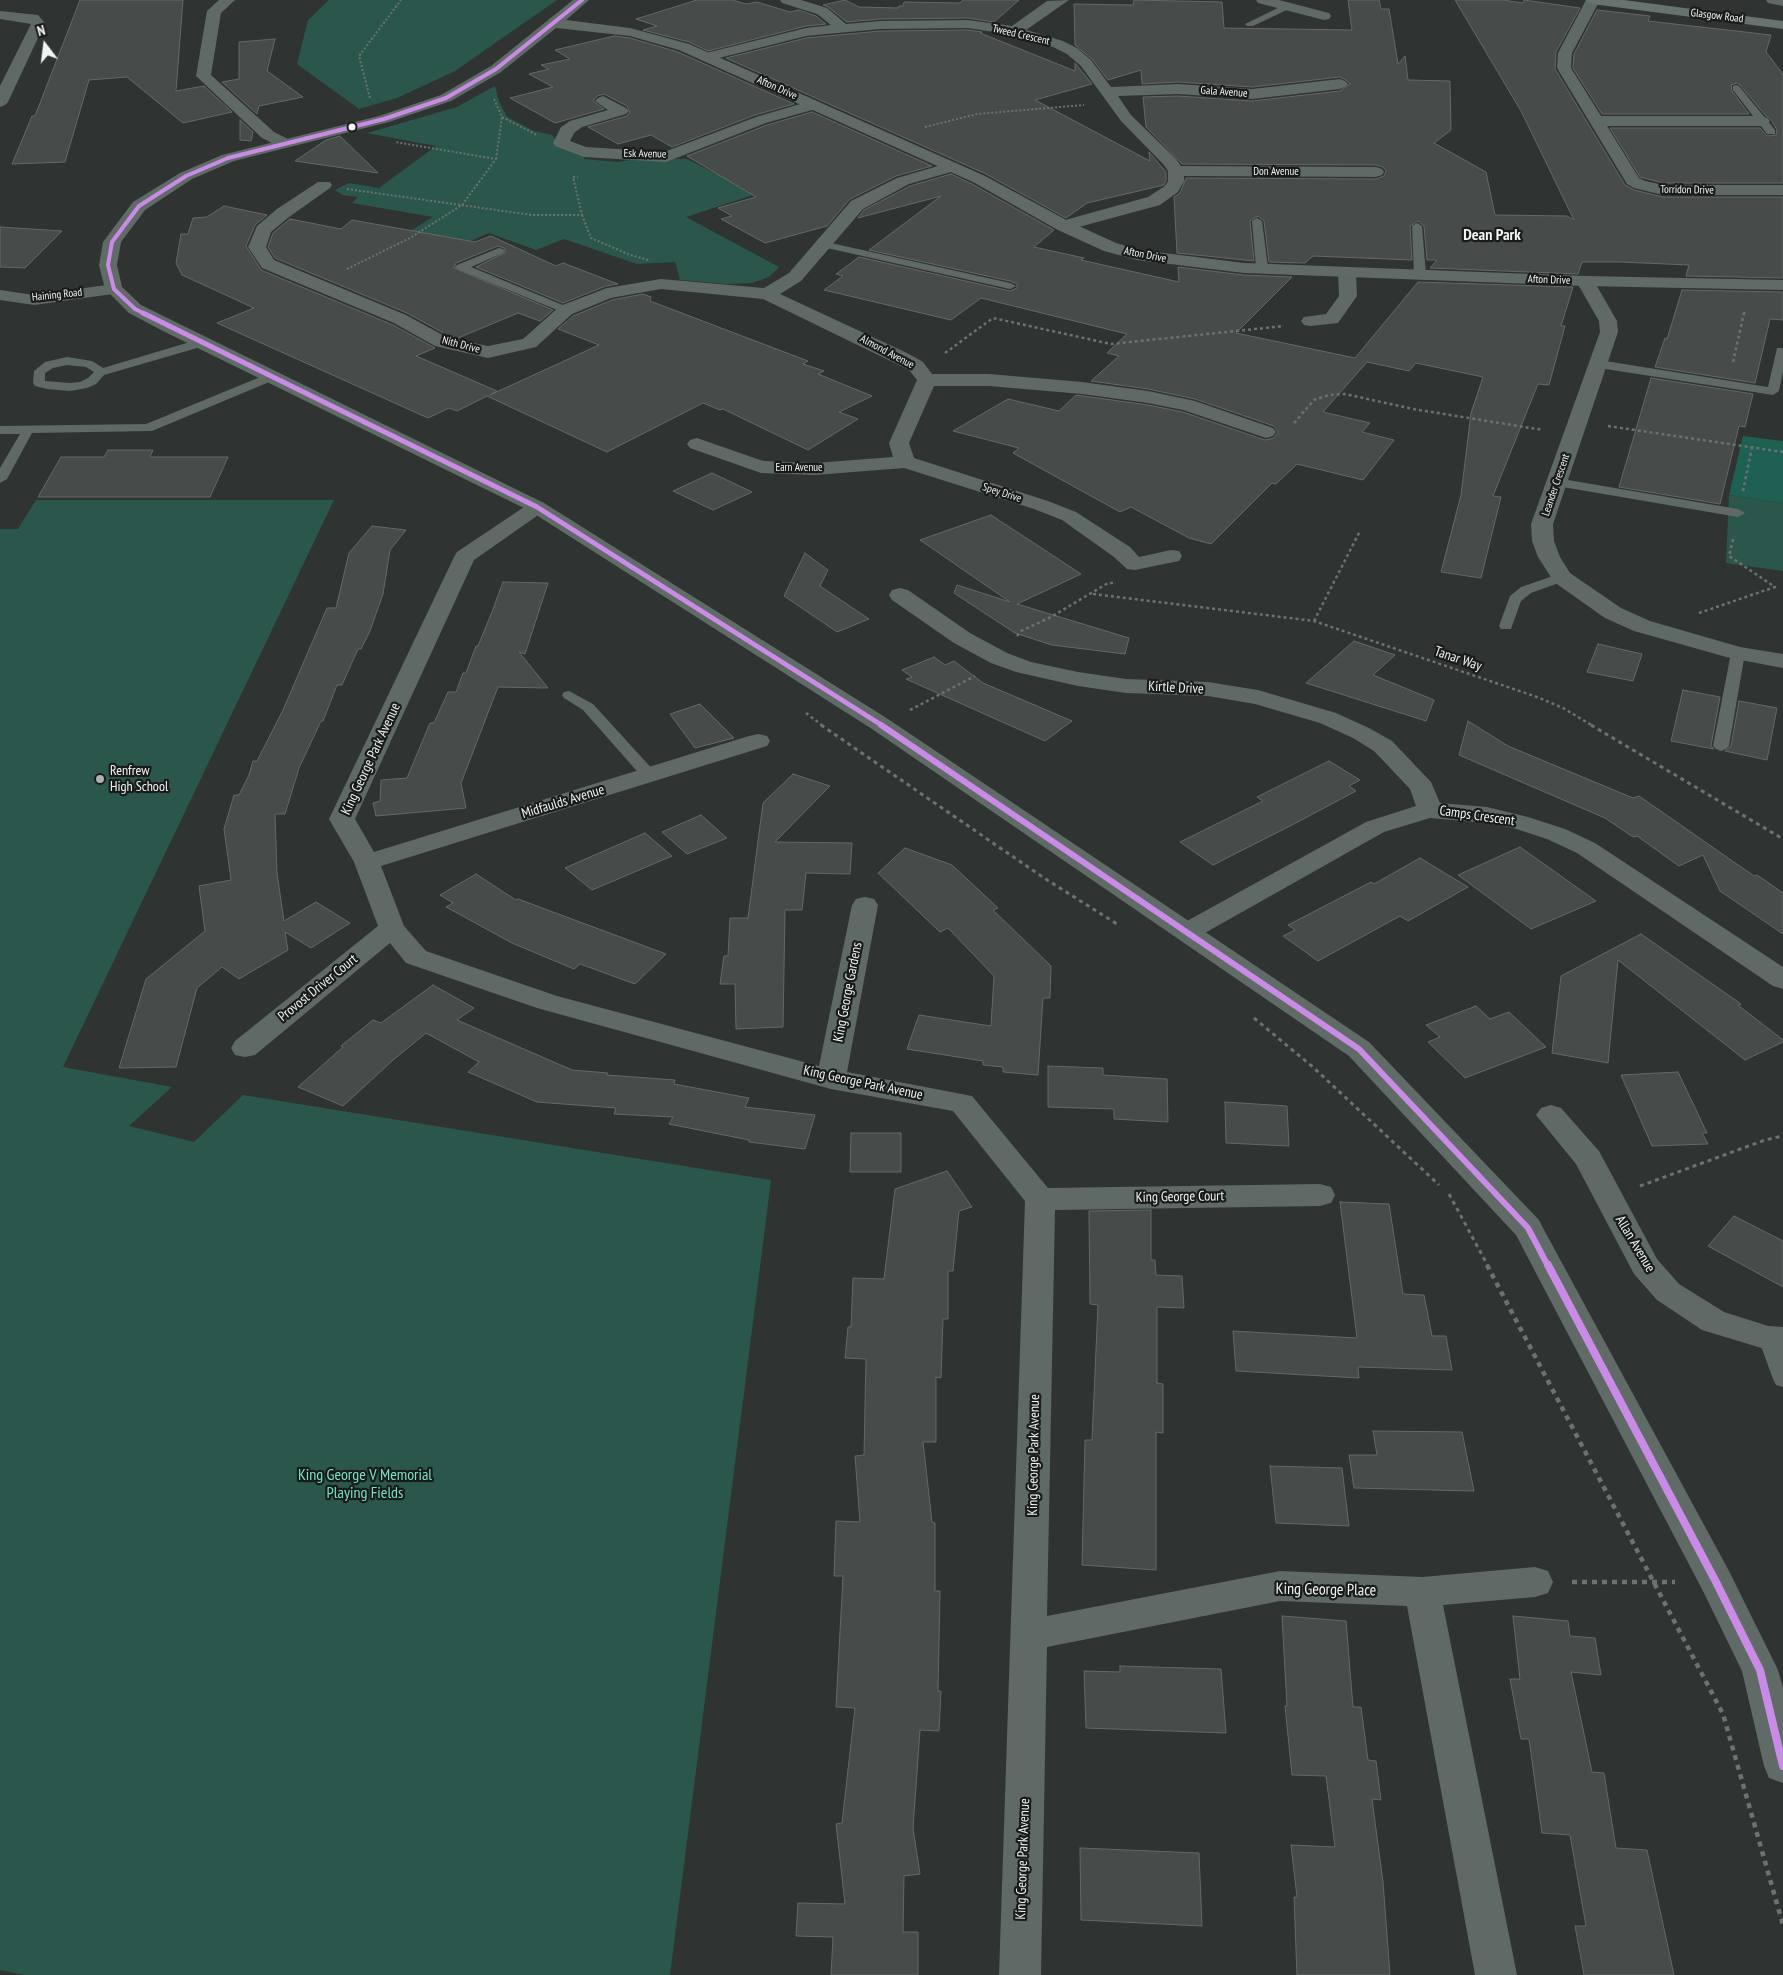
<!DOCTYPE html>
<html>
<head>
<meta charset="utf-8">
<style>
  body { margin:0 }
  #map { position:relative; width:1783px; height:1975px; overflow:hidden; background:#2f3432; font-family:"PT Sans Narrow",sans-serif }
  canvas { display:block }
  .north { position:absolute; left:20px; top:20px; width:50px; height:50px; -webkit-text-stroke:4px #181b1a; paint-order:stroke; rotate:345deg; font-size:14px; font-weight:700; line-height:20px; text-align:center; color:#f0f4f3 }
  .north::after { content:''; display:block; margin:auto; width:18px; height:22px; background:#f0f4f3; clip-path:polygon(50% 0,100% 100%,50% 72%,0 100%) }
</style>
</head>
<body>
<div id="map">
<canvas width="1783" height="1975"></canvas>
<div class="north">N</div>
</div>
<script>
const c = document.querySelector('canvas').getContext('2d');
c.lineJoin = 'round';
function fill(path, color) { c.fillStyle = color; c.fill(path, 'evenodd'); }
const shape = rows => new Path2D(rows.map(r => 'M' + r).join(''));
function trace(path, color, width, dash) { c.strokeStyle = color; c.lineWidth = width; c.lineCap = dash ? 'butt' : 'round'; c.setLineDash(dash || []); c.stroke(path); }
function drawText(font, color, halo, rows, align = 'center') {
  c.font = font + ' "PT Sans Narrow",sans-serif'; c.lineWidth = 4.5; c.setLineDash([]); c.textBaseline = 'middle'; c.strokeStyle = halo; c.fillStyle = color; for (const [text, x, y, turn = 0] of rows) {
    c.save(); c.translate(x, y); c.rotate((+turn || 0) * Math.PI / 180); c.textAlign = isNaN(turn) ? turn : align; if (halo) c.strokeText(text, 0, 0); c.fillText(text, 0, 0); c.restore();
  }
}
fill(shape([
  [329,0,557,0,455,71,397,98,359,109,297,64,308,20],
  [495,86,499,101,507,117,534,131,552,135,559,144,585,154,584,159,618,162,636,159,687,159,756,194,686,217,779,267,769,277,752,283,727,284,680,280,675,262,637,264,564,239,536,250,489,233,429,259,389,244,433,217,352,203,358,197,343,195,335,190,349,183,379,188,436,146,367,133,457,107],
  [1729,495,1783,503,1783,571,1726,563],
  [36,500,334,500,63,1067,172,1087,129,1126,194,1142,243,1095,771,1180,670,1975,25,1975,0,1970,0,529,18,529]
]), '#2b564b');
fill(shape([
  [1743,436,1783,441,1783,503,1729,495]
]), '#1e6153');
const building = shape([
  [80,0,183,0,176,91,204,86,232,112,183,123,127,77,89,80,65,162,12,164,32,116,35,116,80,0],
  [697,0,732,0,746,4,757,2,790,12,799,10,816,16,826,24,806,26,708,51,689,42,643,30,657,26,636,19,697,0],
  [845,0,859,7,898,8,899,6,903,6,904,2,960,3,963,0,1019,0,994,22,968,18,880,19,847,22,828,7,823,5,845,0],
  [1134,0,1222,2,1224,28,1352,30,1348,0,1379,0,1381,9,1389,9,1398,64,1405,56,1408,80,1450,81,1451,130,1434,143,1486,172,1495,215,1567,216,1574,220,1521,111,1455,0,1503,0,1523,3,1524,0,1580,8,1556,52,1555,69,1625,185,1634,190,1663,197,1783,197,1783,278,1686,276,1689,265,1620,262,1582,262,1578,274,1430,268,1437,260,1427,260,1424,226,1418,221,1410,226,1412,260,1313,256,1305,263,1269,262,1264,221,1258,216,1250,221,1254,261,1177,253,1174,197,1180,193,1186,178,1376,179,1384,176,1386,171,1383,167,1376,165,1182,164,1146,127,1143,97,1178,96,1252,101,1340,91,1350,84,1346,80,1340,77,1252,87,1178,82,1142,84,1141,70,1108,80,1092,59,1075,45,1074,4,1133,5,1134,0],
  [1597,10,1650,16,1648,21,1771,35,1766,52,1783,74,1783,183,1663,183,1640,177,1610,128,1760,128,1767,136,1776,135,1777,130,1771,120,1765,115,1740,85,1737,83,1731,85,1732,91,1749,114,1602,114,1573,68,1574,54,1597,10],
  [968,30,982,32,980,33,1075,71,1075,63,1092,84,1035,100,1150,161,1149,152,1166,172,1166,180,1164,185,1087,203,1066,218,986,174,726,58,806,38,880,31,968,30],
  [614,36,630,38,678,52,794,104,755,115,672,147,651,135,618,144,588,127,627,116,630,112,627,106,604,94,597,96,593,101,604,109,555,123,510,98,553,87,529,74,549,69,541,65,570,59,555,50,614,36],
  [275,39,267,71,303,97,259,106,257,114,222,82,239,79,239,42,275,39],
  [812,112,932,166,896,176,850,199,827,226,765,243,721,219,732,216,718,208,756,197,687,156,767,125,812,112],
  [240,120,253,132,251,141,240,140,240,120],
  [340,136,378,173,295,161,326,140,340,136],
  [951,174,972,184,1054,230,1034,247,1084,258,1081,260,1179,282,1178,267,1244,275,1292,277,1236,333,1355,358,1418,282,1573,287,1561,326,1565,326,1549,385,1538,384,1493,496,1501,497,1481,578,1441,572,1461,495,1471,413,1483,377,1416,363,1409,371,1367,362,1323,412,1370,423,1362,432,1394,440,1363,480,1297,464,1276,484,1272,483,1211,544,1189,538,1131,507,1120,512,1013,453,1019,448,953,431,1008,399,1059,411,1076,395,1148,405,1183,412,1265,440,1274,438,1278,432,1274,426,1195,399,1148,389,1091,381,1119,356,1107,353,1127,334,981,298,951,320,824,290,843,276,836,274,859,257,1010,291,1017,288,1017,284,1010,281,869,250,941,196,858,218,864,210,910,186,951,174],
  [224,206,267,215,255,225,246,246,261,270,393,325,435,348,416,356,497,391,490,395,599,345,558,329,573,316,612,300,643,294,651,297,650,301,808,361,803,364,824,371,818,374,872,396,839,412,858,419,808,450,723,409,720,410,703,403,607,452,487,396,457,411,449,408,428,418,217,323,254,308,182,275,176,263,181,234,188,234,193,218,207,217,224,206],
  [290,219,341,229,352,220,475,242,491,236,556,266,563,263,618,284,606,286,563,303,476,267,506,252,504,248,498,246,456,263,454,268,553,310,540,321,518,313,458,338,449,336,407,313,275,258,268,247,273,233,290,219],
  [0,227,62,231,25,268,0,267,0,227],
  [1682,290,1783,292,1783,320,1770,319,1755,383,1655,367,1665,338,1667,339,1682,290],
  [1651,378,1753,394,1745,427,1739,426,1720,504,1619,487,1651,378],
  [108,450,153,450,150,457,228,457,210,497,38,497,61,457,104,457,108,450],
  [712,473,752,492,713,510,673,491,712,473],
  [991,515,1081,574,1017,604,1129,638,1125,654,1052,645,1015,633,954,593,957,585,1010,602,920,540,991,515],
  [372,526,406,530,390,550,383,594,370,631,361,649,358,649,342,685,337,685,323,721,321,721,299,768,285,814,275,814,277,873,284,921,316,902,350,923,311,948,285,932,288,950,239,979,222,967,197,988,176,1067,119,1068,146,979,205,931,199,886,231,880,224,829,234,795,239,795,249,775,253,761,257,761,283,710,327,608,336,608,349,553,372,526],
  [805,553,828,570,820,586,869,619,837,632,784,596,805,553],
  [503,582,548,583,525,654,519,652,548,688,498,687,461,783,466,808,376,816,373,803,380,801,381,780,407,778,430,723,434,723,448,692,456,692,463,673,466,673,476,646,478,646,492,612,503,582],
  [1354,641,1395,655,1373,675,1434,700,1426,721,1306,683,1354,641],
  [1598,644,1642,654,1633,681,1587,672,1598,644],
  [934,657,945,665,954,661,983,683,1072,721,1045,741,906,679,912,677,902,670,934,657],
  [1683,690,1720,697,1711,746,1714,749,1671,741,1683,690],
  [1739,701,1777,708,1767,760,1725,751,1731,746,1739,701],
  [700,704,734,738,695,748,670,714,700,704],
  [1468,721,1508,746,1633,798,1639,796,1754,876,1757,875,1783,893,1783,934,1720,891,1703,855,1679,866,1637,836,1633,837,1605,818,1459,755,1468,721],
  [1329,761,1360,780,1349,786,1356,791,1292,825,1213,865,1180,842,1263,801,1257,797,1329,761],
  [793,774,830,786,775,842,852,843,850,874,806,873,802,910,785,910,783,1027,736,1029,735,984,720,984,724,956,728,956,730,918,748,918,763,803,793,774],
  [701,815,727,838,687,854,662,832,701,815],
  [645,833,672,856,592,890,565,868,645,833],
  [1520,847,1596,901,1531,929,1458,875,1520,847],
  [905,848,952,865,998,908,993,910,1051,966,1050,998,1043,998,1038,1075,1003,1072,1003,1067,983,1065,983,1061,907,1049,919,1015,991,1026,994,976,948,928,940,932,878,873,905,848],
  [1420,858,1468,887,1408,921,1400,916,1318,961,1283,936,1295,930,1288,925,1371,882,1374,884,1420,858],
  [476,874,516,900,518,899,666,954,635,984,580,964,574,969,512,943,446,907,453,903,440,895,476,874],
  [1641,934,1741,1004,1738,1005,1783,1040,1783,1042,1745,1060,1618,960,1608,1063,1552,1053,1561,976,1641,934],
  [433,985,474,1008,457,1020,572,1070,608,1073,607,1075,675,1080,674,1084,749,1098,745,1107,815,1115,805,1149,749,1142,749,1140,669,1124,673,1117,614,1114,616,1108,537,1102,468,1072,479,1062,426,1033,392,1061,343,1106,298,1087,343,1047,341,1046,373,1020,381,1023,433,985],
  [1476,1006,1490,1019,1509,1012,1546,1047,1465,1078,1428,1042,1440,1037,1426,1025,1476,1006],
  [1048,1066,1103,1068,1103,1075,1167,1079,1168,1122,1114,1119,1114,1109,1048,1107,1048,1066],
  [1678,1072,1707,1133,1702,1133,1708,1144,1652,1146,1621,1075,1678,1072],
  [1225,1102,1287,1106,1289,1146,1226,1143,1225,1102],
  [851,1133,901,1133,901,1172,850,1172,851,1133],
  [947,1171,972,1207,959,1211,953,1271,948,1271,948,1319,943,1319,941,1378,936,1377,936,1442,923,1442,932,1522,935,1523,935,1591,940,1591,938,1691,941,1691,939,1731,920,1730,913,1828,920,1874,904,1876,903,1932,918,1932,918,1975,831,1975,833,1937,796,1936,798,1903,845,1904,836,1824,842,1823,855,1708,836,1707,843,1576,834,1576,836,1521,860,1522,855,1456,864,1455,866,1359,845,1358,848,1327,851,1327,853,1278,884,1279,895,1189,947,1171],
  [1340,1202,1389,1204,1403,1294,1424,1295,1432,1336,1446,1336,1452,1370,1358,1367,1359,1378,1236,1371,1233,1331,1357,1338,1340,1202],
  [1151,1210,1151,1260,1155,1260,1156,1275,1182,1276,1184,1308,1157,1307,1157,1383,1163,1384,1163,1433,1156,1432,1156,1570,1082,1565,1085,1440,1092,1440,1098,1305,1090,1304,1089,1211,1151,1210],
  [1734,1216,1783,1241,1783,1287,1708,1246,1734,1216],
  [1373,1431,1462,1432,1474,1491,1354,1488,1349,1455,1377,1455,1373,1431],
  [1270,1466,1342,1468,1349,1526,1276,1523,1270,1466],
  [1282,1616,1346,1621,1353,1707,1361,1707,1368,1760,1376,1761,1381,1800,1372,1799,1383,1882,1390,1975,1297,1975,1294,1897,1297,1897,1291,1845,1335,1847,1326,1776,1292,1775,1285,1706,1287,1706,1282,1616],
  [1513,1616,1568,1621,1570,1636,1595,1638,1601,1675,1571,1672,1592,1772,1604,1773,1616,1848,1647,1850,1674,1975,1584,1975,1575,1926,1586,1926,1570,1835,1542,1833,1529,1739,1521,1739,1510,1679,1520,1679,1513,1616],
  [1120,1666,1221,1669,1226,1733,1086,1728,1084,1671,1120,1672,1120,1666],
  [1080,1848,1199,1853,1202,1926,1081,1920,1080,1848]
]);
fill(building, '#474b49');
trace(building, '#656867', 1);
trace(shape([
  [370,98,359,56,401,0],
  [494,99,502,117,537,135],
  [925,127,977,114,1084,105],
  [496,159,502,117],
  [347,189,532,215,582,215,573,177,578,177],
  [582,215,591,238,628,254,648,260],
  [347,269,410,238,462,205,496,159,395,142],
  [1744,314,1745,310]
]), '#6b7270', 2, [2, 2]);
trace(shape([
  [945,353,993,318,1111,344,1284,326],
  [1733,362,1744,313],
  [1294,423,1314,400,1329,395,1345,394,1413,409,1543,430],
  [1608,426,1783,452],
  [1743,491,1752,447],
  [1093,594,1314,621,1537,697,1563,708,1593,726],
  [1699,613,1775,587,1729,556,1734,536],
  [1314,621,1360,531],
  [1017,636,1021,631,1051,617,1108,583,1113,583],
  [910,710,975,676],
  [806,713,823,726]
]), '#6b7270', 2.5, [3, 3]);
trace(shape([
  [821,725,1044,878,1117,924],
  [1591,725,1783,839],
  [1254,1018,1314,1068,1439,1185],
  [1640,1186,1765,1140,1783,1136],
  [1449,1194,1488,1266]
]), '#6b7270', 3, [4, 4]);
trace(shape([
  [1487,1265,1723,1714,1783,1925],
  [1572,1582,1675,1582]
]), '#6b7270', 4.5, [5, 5]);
fill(shape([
  [1288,3,1292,6,1291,8,1253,26,1247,26,1245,24,1288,3],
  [1736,85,1739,86,1775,130,1775,134,1767,134,1733,90,1733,86,1736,85],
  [1257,218,1262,221,1268,268,1262,271,1256,268,1252,221,1257,218],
  [1417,223,1422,226,1426,274,1420,277,1414,274,1412,226,1417,223],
  [822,241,1010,283,1016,286,1010,289,818,246,817,244,822,241],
  [499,248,503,249,505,251,503,253,471,267,570,308,572,310,570,312,562,312,457,269,455,267,457,265,499,248],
  [200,339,204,340,206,343,204,346,104,375,96,384,87,388,70,391,47,389,35,386,33,383,34,371,45,362,67,357,92,361,103,368,200,339],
  [67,365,86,367,94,372,88,378,80,382,70,383,45,381,45,373,53,368,67,365],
  [1777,348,1783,348,1783,371,1779,391,1773,395,1599,368,1593,364,1599,360,1768,387,1777,348],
  [270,373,276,377,274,380,152,431,32,433,7,479,0,483,0,468,20,434,0,434,0,426,146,424,270,373],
  [1556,478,1738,509,1745,513,1738,517,1551,485,1549,482,1551,479,1556,478],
  [1562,573,1567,574,1569,577,1567,580,1531,593,1521,601,1511,629,1501,629,1499,626,1510,596,1521,587,1562,573],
  [1738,649,1743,650,1745,653,1729,746,1726,749,1721,751,1716,749,1713,746,1731,653,1733,650,1738,649],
  [569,691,593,704,655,772,657,775,655,778,643,778,583,710,564,698,562,695,564,692,569,691],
  [1768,1330,1775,1332,1783,1351,1783,1387,1776,1385,1773,1379,1758,1338,1761,1332,1768,1330]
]), '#5f6966');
fill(shape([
  [219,0,235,0,221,13,211,75,274,132,290,140,292,143,290,146,278,146,262,138,196,76,207,11,219,0],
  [780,0,801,0,827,8,846,24,880,21,968,20,1012,26,1047,1,1069,0,1026,30,1063,41,1077,48,1091,60,1111,87,1178,84,1252,89,1340,79,1345,81,1348,84,1345,87,1340,89,1252,99,1178,94,1118,96,1131,115,1176,159,1181,166,1376,167,1382,169,1384,172,1382,175,1376,177,1184,176,1184,181,1178,192,1160,205,1064,231,1058,230,1056,226,1058,222,1148,197,1165,186,1168,181,1168,171,1164,165,1121,121,1081,66,1067,54,1053,47,1013,35,968,28,880,29,806,36,707,61,702,60,700,57,702,54,806,28,831,25,817,14,782,3,780,0],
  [1256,0,1279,0,1329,13,1331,16,1329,19,1324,20,1258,3,1256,0],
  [1586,0,1600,0,1572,53,1571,68,1601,116,1762,116,1767,118,1770,121,1767,124,1762,126,1607,126,1639,178,1645,181,1663,185,1783,185,1783,195,1663,195,1634,188,1627,184,1557,68,1558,53,1586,0],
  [1766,0,1783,0,1783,6,1768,3,1766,0],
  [0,11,38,15,45,23,8,102,5,105,0,107,0,86,31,24,0,19,0,11],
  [603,96,626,108,629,111,626,114,582,127,574,133,570,141,586,147,664,152,756,117,814,100,819,102,822,105,819,108,766,123,666,162,584,157,555,146,553,143,561,127,570,121,608,110,595,101,598,98,603,96],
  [952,162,958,164,960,167,958,170,909,184,863,209,801,281,780,294,907,353,923,362,932,374,989,374,1082,382,1148,391,1195,401,1273,428,1276,432,1273,436,1266,438,1183,410,1148,403,1082,394,989,386,934,386,909,443,914,458,1048,501,1076,512,1130,547,1139,557,1171,550,1179,551,1182,556,1179,561,1135,570,1127,569,1114,557,1062,520,1034,509,904,468,815,475,761,473,690,448,687,444,690,440,697,438,763,461,815,463,893,457,889,443,917,380,909,370,763,299,661,289,611,298,572,314,536,347,488,358,435,346,394,323,262,268,248,247,257,226,277,209,318,182,330,182,332,185,330,188,289,217,271,232,266,247,274,260,406,315,448,338,488,346,523,339,560,306,607,288,661,279,764,288,789,273,851,201,897,178,952,162],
  [1347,267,1353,268,1356,272,1357,296,1338,323,1310,326,1304,325,1301,321,1304,317,1326,314,1339,296,1338,272,1341,268,1347,267],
  [1585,276,1591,277,1594,281,1617,321,1618,332,1553,524,1554,541,1560,557,1570,573,1621,608,1650,621,1740,647,1783,654,1783,668,1730,658,1634,631,1605,618,1554,582,1538,557,1532,541,1531,524,1600,332,1599,321,1576,281,1579,277,1585,276],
  [114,284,120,285,123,289,120,293,34,305,0,300,0,290,34,295,114,284],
  [537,501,544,503,547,507,544,511,474,560,355,819,374,852,749,736,758,734,767,736,770,741,767,746,381,866,404,926,426,951,557,996,819,1066,852,905,856,899,865,897,874,899,878,905,847,1072,972,1096,1048,1188,1320,1184,1331,1187,1335,1195,1331,1203,1320,1206,1055,1210,1047,1616,1280,1571,1422,1577,1535,1567,1548,1571,1553,1582,1548,1593,1535,1597,1443,1605,1517,1975,1475,1975,1407,1606,1280,1601,1047,1647,1041,1975,999,1975,1025,1201,953,1111,831,1089,537,1008,406,963,390,943,255,1055,245,1057,235,1055,231,1048,235,1041,378,926,354,862,329,819,454,557,457,552,530,503,537,501],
  [900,588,908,590,970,633,1007,653,1031,662,1078,672,1126,679,1208,682,1258,690,1336,713,1369,728,1392,741,1431,782,1440,803,1487,807,1528,817,1565,829,1595,843,1783,967,1783,989,1773,986,1577,853,1547,839,1513,828,1487,823,1430,818,1384,832,1196,938,1187,940,1178,938,1174,932,1178,926,1366,822,1416,806,1410,789,1374,751,1353,738,1320,723,1255,704,1208,696,1126,693,1078,686,1016,672,991,663,954,643,892,600,889,595,892,590,900,588],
  [1551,1105,1561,1108,1599,1151,1657,1259,1679,1284,1724,1312,1768,1326,1783,1327,1783,1351,1768,1350,1702,1330,1657,1300,1634,1274,1576,1164,1536,1115,1541,1108,1551,1105]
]), '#5f6966');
fill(shape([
  [573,0,589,0,566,20,630,28,689,44,985,176,1070,222,1116,243,1140,250,1244,263,1585,276,1783,280,1783,290,1585,286,1244,273,1137,260,1104,251,1058,230,973,182,679,50,630,36,556,28,501,72,451,101,389,122,234,161,192,179,145,210,121,242,117,265,122,287,141,305,544,503,888,719,1369,1042,1539,1220,1543,1228,1729,1571,1778,1670,1783,1688,1783,1783,1769,1778,1764,1766,1742,1671,1703,1591,1516,1235,1349,1056,872,729,530,511,163,331,129,313,105,289,99,265,103,242,133,202,180,173,222,155,379,116,441,95,491,66,573,0]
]), '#606b68');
fill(shape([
  [1585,0,1624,0,1783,21,1783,29,1592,4,1585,0]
]), '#66736f');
trace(shape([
  [145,314,135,309,114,289,108,265,112,242,139,206,186,176,228,158,384,119,446,98,496,69,582,0]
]), '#ca8be6', 4);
trace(shape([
  [143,313,537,507,883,726]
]), '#ca8be6', 5);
trace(shape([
  [881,725,1359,1049,1528,1228,1548,1266]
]), '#ca8be6', 6);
trace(shape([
  [1548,1265,1716,1582,1760,1670,1783,1766]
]), '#ca8be6', 8);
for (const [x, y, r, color] of [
  [352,127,4.5,"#f0f4f3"],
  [100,779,5,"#acb1af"]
]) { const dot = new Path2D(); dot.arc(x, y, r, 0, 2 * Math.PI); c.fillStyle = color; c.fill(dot); trace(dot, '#181b1a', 2); }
drawText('11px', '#f0f4f3', '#181b1a', [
  ["Glasgow Road",1717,16,7],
  ["Tweed Crescent",1021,35,13],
  ["Afton Drive",777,88,24],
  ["Gala Avenue",1224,92,4],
  ["Esk Avenue",645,154,1],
  ["Don Avenue",1276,172],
  ["Torridon Drive",1687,190,1],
  ["Afton Drive",1145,255,11],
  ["Afton Drive",1549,280,2],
  ["Haining Road",57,295,-6],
  ["Nith Drive",461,345,15],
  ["Almond Avenue",887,352,28],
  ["Earn Avenue",799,468],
  ["Leander Crescent",1556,485,-71],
  ["Spey Drive",1002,493,18]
]);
drawText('14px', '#f0f4f3', '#181b1a', [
  ["Tanar Way",1458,659,19],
  ["Kirtle Drive",1176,688,3],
  ["King George Park Avenue",371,759,-65],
  ["Midfaulds Avenue",563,802,-17],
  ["Camps Crescent",1477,816,8],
  ["Provost Driver Court",318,988,-39],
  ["King George Gardens",848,992,-79],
  ["King George Park Avenue",863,1083,12],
  ["King George Court",1180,1197,-1],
  ["Allan Avenue",1635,1244,59],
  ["King George Park Avenue",1034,1455,-89],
  ["King George Park Avenue",1023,1859,-88]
]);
drawText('14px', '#f0f4f3', '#181b1a', [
  ["Renfrew",110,771],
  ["High School",110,787]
], 'left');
drawText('bold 16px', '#f0f4f3', '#181b1a', [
  ["Dean Park",1492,235]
]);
drawText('16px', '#76e3c8', '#181b1a', [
  ["King George V Memorial",365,1475],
  ["Playing Fields",365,1493]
]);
drawText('16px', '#f0f4f3', '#181b1a', [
  ["King George Place",1326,1590,1]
]);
</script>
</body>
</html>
